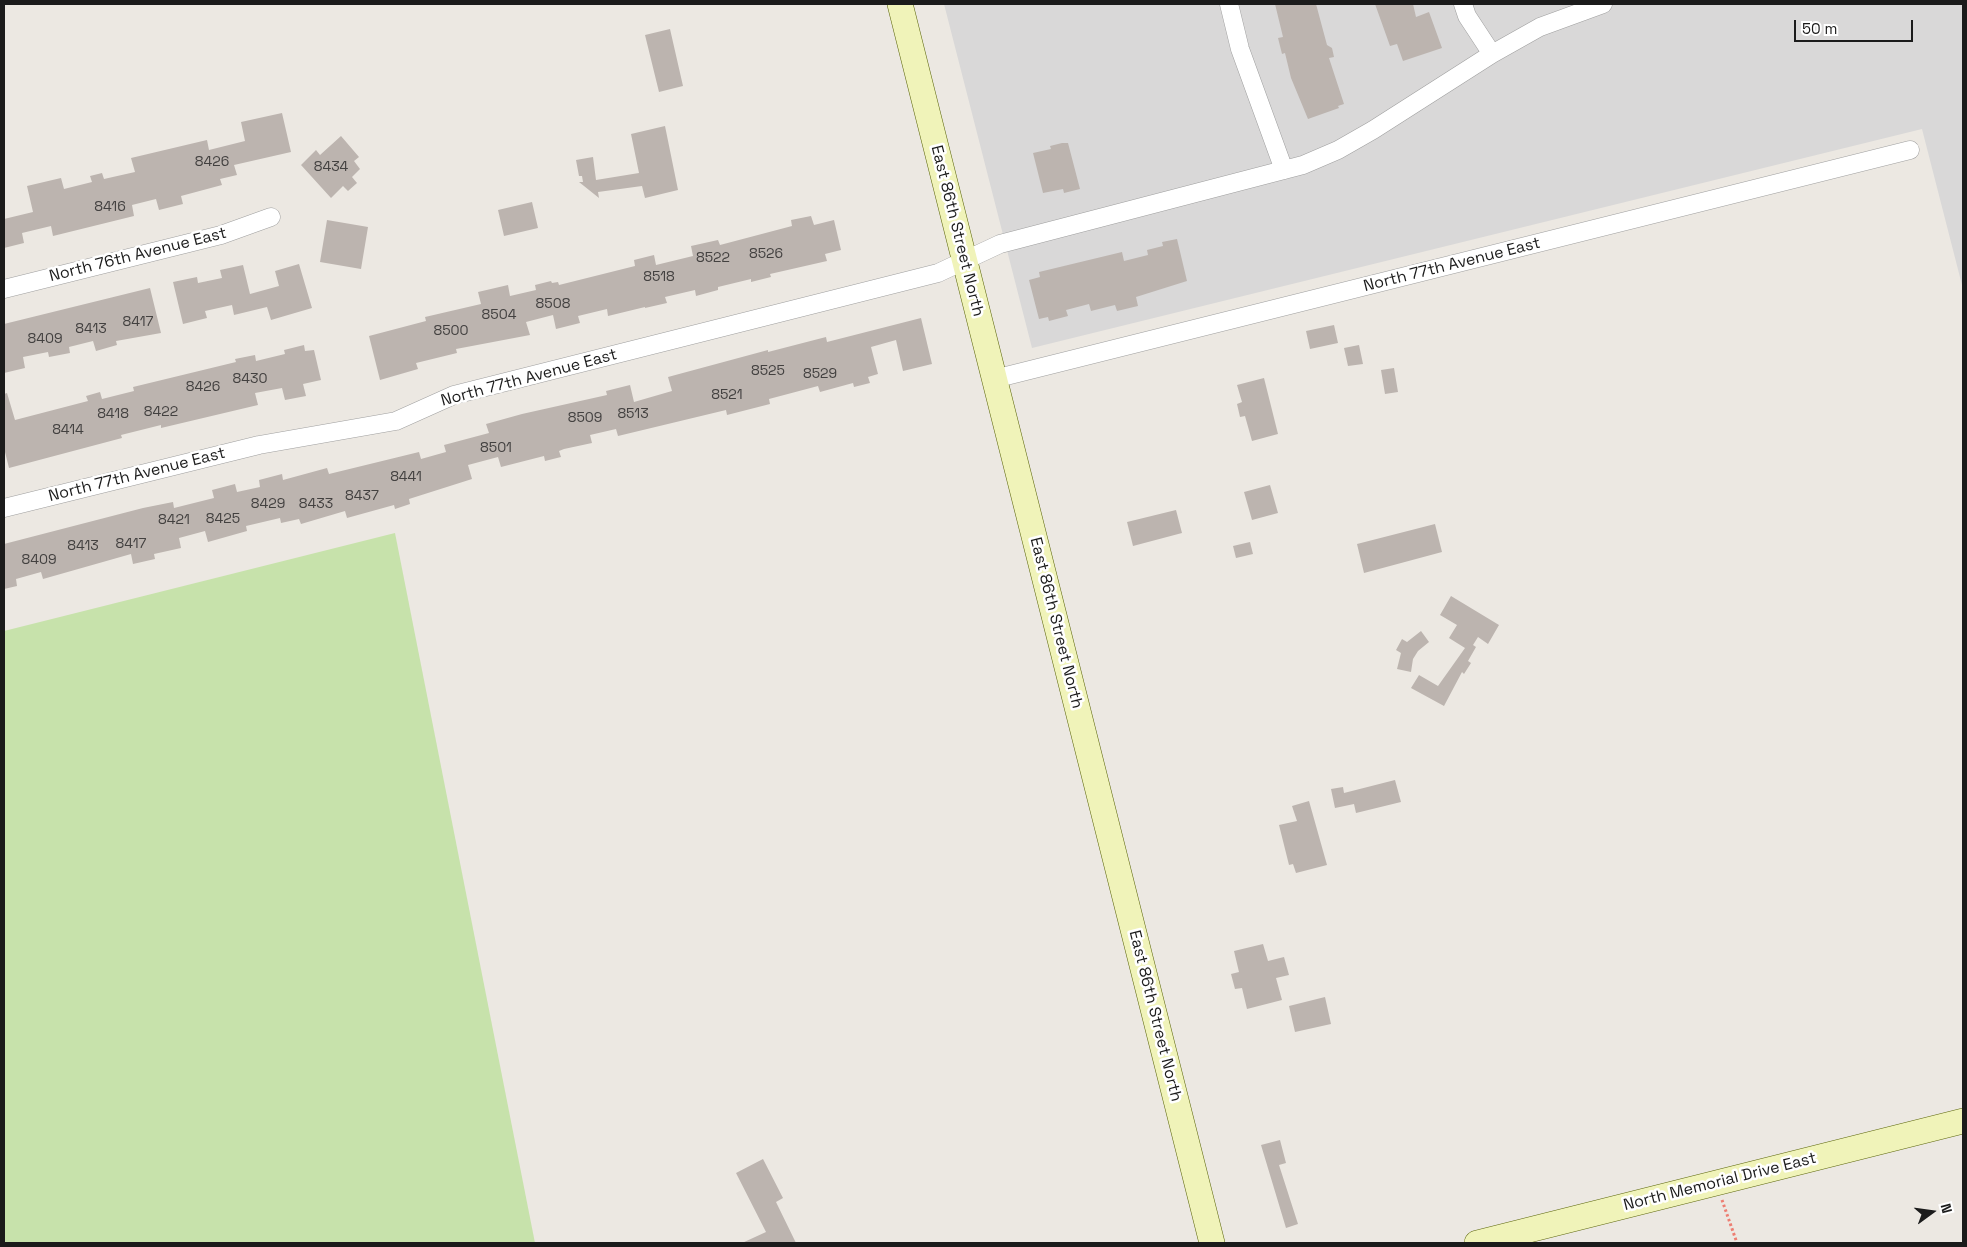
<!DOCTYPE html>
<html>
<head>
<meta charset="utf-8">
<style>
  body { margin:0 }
  #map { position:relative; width:1967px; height:1247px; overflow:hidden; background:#ece8e2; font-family:"Space Grotesk",sans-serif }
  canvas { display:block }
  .frame { position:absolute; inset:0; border:5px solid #1b1b1b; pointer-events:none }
  .north { position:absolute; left:1907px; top:1187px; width:50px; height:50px; -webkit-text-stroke:4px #fff; paint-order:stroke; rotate:76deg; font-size:14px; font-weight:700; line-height:20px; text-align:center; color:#1b1b1b }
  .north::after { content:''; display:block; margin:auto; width:18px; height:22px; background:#1b1b1b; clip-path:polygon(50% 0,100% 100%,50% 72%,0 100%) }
  .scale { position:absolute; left:1794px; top:20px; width:119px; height:22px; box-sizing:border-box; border:2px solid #1b1b1b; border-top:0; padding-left:6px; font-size:15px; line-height:18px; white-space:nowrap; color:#1b1b1b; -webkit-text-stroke:4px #fff; paint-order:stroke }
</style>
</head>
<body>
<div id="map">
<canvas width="1967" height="1247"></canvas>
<div class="frame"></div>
<div class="north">N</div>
<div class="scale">50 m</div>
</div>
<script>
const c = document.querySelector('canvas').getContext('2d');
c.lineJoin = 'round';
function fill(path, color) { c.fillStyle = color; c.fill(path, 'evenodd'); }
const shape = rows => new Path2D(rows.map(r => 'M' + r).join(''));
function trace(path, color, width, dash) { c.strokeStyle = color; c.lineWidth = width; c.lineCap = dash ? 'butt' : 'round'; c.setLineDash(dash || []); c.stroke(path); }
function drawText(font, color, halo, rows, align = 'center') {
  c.font = font + ' "Space Grotesk",sans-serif'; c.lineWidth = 5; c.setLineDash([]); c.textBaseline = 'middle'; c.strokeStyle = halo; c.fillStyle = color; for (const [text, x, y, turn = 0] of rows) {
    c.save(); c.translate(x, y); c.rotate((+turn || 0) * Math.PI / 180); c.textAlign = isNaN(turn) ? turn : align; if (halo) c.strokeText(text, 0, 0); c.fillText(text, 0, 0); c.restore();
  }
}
fill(shape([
  [944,4,1963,4,1963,289,1922,129,1032,348]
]), '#d9d8d8');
fill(shape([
  [395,533,535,1243,4,1243,4,631]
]), '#c7e2ab');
fill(shape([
  [1275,4,1316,4,1327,45,1332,48,1334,57,1329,58,1344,104,1338,106,1339,108,1308,119,1291,78,1285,53,1282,54,1278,38,1283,37],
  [1375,4,1413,4,1416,17,1429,12,1442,48,1403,61,1397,44,1390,46],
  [670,29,683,86,659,92,645,35],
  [282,113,291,152,234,165,237,175,220,179,222,185,181,196,183,204,159,210,156,199,132,205,134,216,53,236,51,226,22,233,24,243,4,248,4,219,33,212,27,186,61,178,64,189,92,182,90,176,102,173,104,179,135,172,131,158,207,140,209,150,245,141,241,122],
  [665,126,678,190,645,198,642,186,598,192,599,198,579,182,583,182,582,176,579,176,576,160,593,157,596,180,639,173,631,134],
  [341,136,359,157,354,161,360,169,352,177,357,183,348,191,343,186,331,198,301,165,316,150,320,155],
  [1062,143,1068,143,1080,189,1064,193,1063,189,1043,193,1033,153,1051,149,1050,146],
  [532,202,538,228,504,236,498,210],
  [811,216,814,225,834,220,841,250,825,254,827,261,770,274,771,277,751,282,751,279,718,287,718,290,696,296,695,290,665,297,667,303,645,308,645,307,608,316,607,309,578,316,580,323,556,329,553,315,526,322,530,335,456,349,457,353,416,363,418,369,380,380,369,336,426,321,425,317,481,304,478,292,508,285,510,296,536,290,535,285,551,281,552,283,558,282,559,285,635,266,634,260,654,255,656,265,693,256,691,246,718,240,720,245,792,226,791,220],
  [327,220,368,227,361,269,320,262],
  [1177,239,1187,281,1136,297,1138,306,1117,311,1115,305,1091,311,1089,304,1066,310,1068,316,1049,321,1048,317,1039,319,1029,280,1040,277,1039,272,1122,252,1124,261,1148,255,1147,250,1163,246,1162,242],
  [299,264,312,308,271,320,267,307,234,315,232,305,205,311,207,318,183,324,173,282,197,277,198,283,222,278,220,270,243,265,250,294,279,286,275,271],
  [150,288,161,333,116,341,117,345,96,351,93,341,69,347,70,353,49,357,48,352,23,357,25,368,4,373,4,324],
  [921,318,932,364,903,371,896,340,871,347,878,374,868,377,870,383,854,387,853,383,820,392,818,386,769,399,770,404,727,415,726,410,618,436,616,429,590,435,592,443,564,449,559,451,561,457,545,461,544,456,501,467,498,457,468,465,472,479,409,499,410,504,395,509,394,505,347,518,345,511,301,524,299,519,281,523,280,518,246,526,247,531,208,542,205,531,179,538,181,548,154,554,155,559,133,564,131,554,43,579,41,572,16,579,17,586,4,589,4,544,143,508,173,502,174,508,214,498,212,490,235,484,237,492,260,487,259,480,282,474,283,480,327,468,329,474,419,452,421,459,446,452,444,445,489,433,486,424,522,414,607,395,606,391,630,385,634,402,672,391,668,377,768,350,768,352,826,337,827,342],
  [1334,325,1338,343,1310,349,1306,331],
  [304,345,305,351,314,350,321,380,303,384,306,396,285,400,282,388,255,393,258,405,161,428,161,425,121,435,122,438,9,468,4,448,4,394,7,393,15,420,88,401,86,396,100,392,102,399,134,391,133,387,236,362,235,359,255,355,256,361,285,354,284,350],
  [1359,345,1363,364,1348,366,1344,348],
  [1394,368,1398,392,1385,394,1381,370],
  [1264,378,1278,434,1252,441,1245,416,1240,417,1237,404,1242,402,1237,385],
  [1270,485,1278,513,1252,520,1244,492],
  [1176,510,1182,533,1133,546,1127,522],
  [1435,524,1442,552,1364,573,1357,544],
  [1250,542,1253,554,1236,558,1233,546],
  [1451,596,1499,625,1488,644,1478,637,1473,645,1476,647,1468,661,1471,663,1464,674,1462,672,1444,706,1411,688,1419,675,1438,686,1465,648,1449,638,1457,625,1440,615],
  [1421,631,1429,642,1418,651,1413,659,1411,672,1397,669,1401,653,1396,650,1402,639,1407,642],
  [1395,780,1401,802,1356,813,1354,804,1335,808,1331,789,1343,787,1344,793],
  [1309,801,1327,865,1296,873,1293,864,1289,865,1279,825,1297,821,1292,806],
  [1263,944,1268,961,1284,957,1289,975,1276,978,1282,1000,1247,1009,1242,988,1235,989,1231,974,1239,972,1234,951],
  [1325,997,1331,1024,1295,1032,1289,1006],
  [1280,1140,1286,1163,1279,1165,1298,1224,1286,1228,1261,1145],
  [763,1159,783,1198,776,1202,796,1243,742,1243,766,1232,736,1173]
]), '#bcb4af');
const street = shape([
  [1229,4,1240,49,1284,170],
  [1463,4,1467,16,1492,54],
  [4,289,221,235,271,217],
  [994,379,1910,150],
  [4,508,259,445,396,421,454,395,938,273,1000,244,1303,165,1338,150,1373,130,1492,54,1540,27,1603,4]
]);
const secondary = shape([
  [900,4,1212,1243],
  [1477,1243,1963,1121]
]);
trace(street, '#9f9f9f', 19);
trace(secondary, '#5d670e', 26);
trace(shape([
  [1722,1200,1737,1243]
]), '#ed7e72', 3, [2.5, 2.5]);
trace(street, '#fff', 18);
trace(secondary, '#f0f3b9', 25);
drawText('14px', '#434140', null, [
  ["8426",212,162],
  ["8434",331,167],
  ["8416",110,207],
  ["8526",766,254],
  ["8522",713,258],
  ["8518",659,277],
  ["8508",553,304],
  ["8504",499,315],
  ["8417",138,322],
  ["8413",91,329],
  ["8500",451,331],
  ["8409",45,339],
  ["8525",768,371],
  ["8529",820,374],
  ["8430",250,379],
  ["8426",203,387],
  ["8521",727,395],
  ["8422",161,412],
  ["8418",113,414],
  ["8513",633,414],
  ["8509",585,418],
  ["8414",68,430],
  ["8501",496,448],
  ["8441",406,477],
  ["8437",362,496],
  ["8429",268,504],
  ["8433",316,504],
  ["8425",223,519],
  ["8421",174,520],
  ["8417",131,544],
  ["8413",83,546],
  ["8409",39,560]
]);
drawText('16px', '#1b1b1b', '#fff', [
  ["East 86th Street North",957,231,76],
  ["North 76th Avenue East",138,255,-14],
  ["North 77th Avenue East",1452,265,-14],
  ["North 77th Avenue East",529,378,-15],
  ["North 77th Avenue East",137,475,-14],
  ["East 86th Street North",1056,623,76],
  ["East 86th Street North",1155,1016,76],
  ["North Memorial Drive East",1720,1182,-14]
]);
</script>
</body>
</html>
